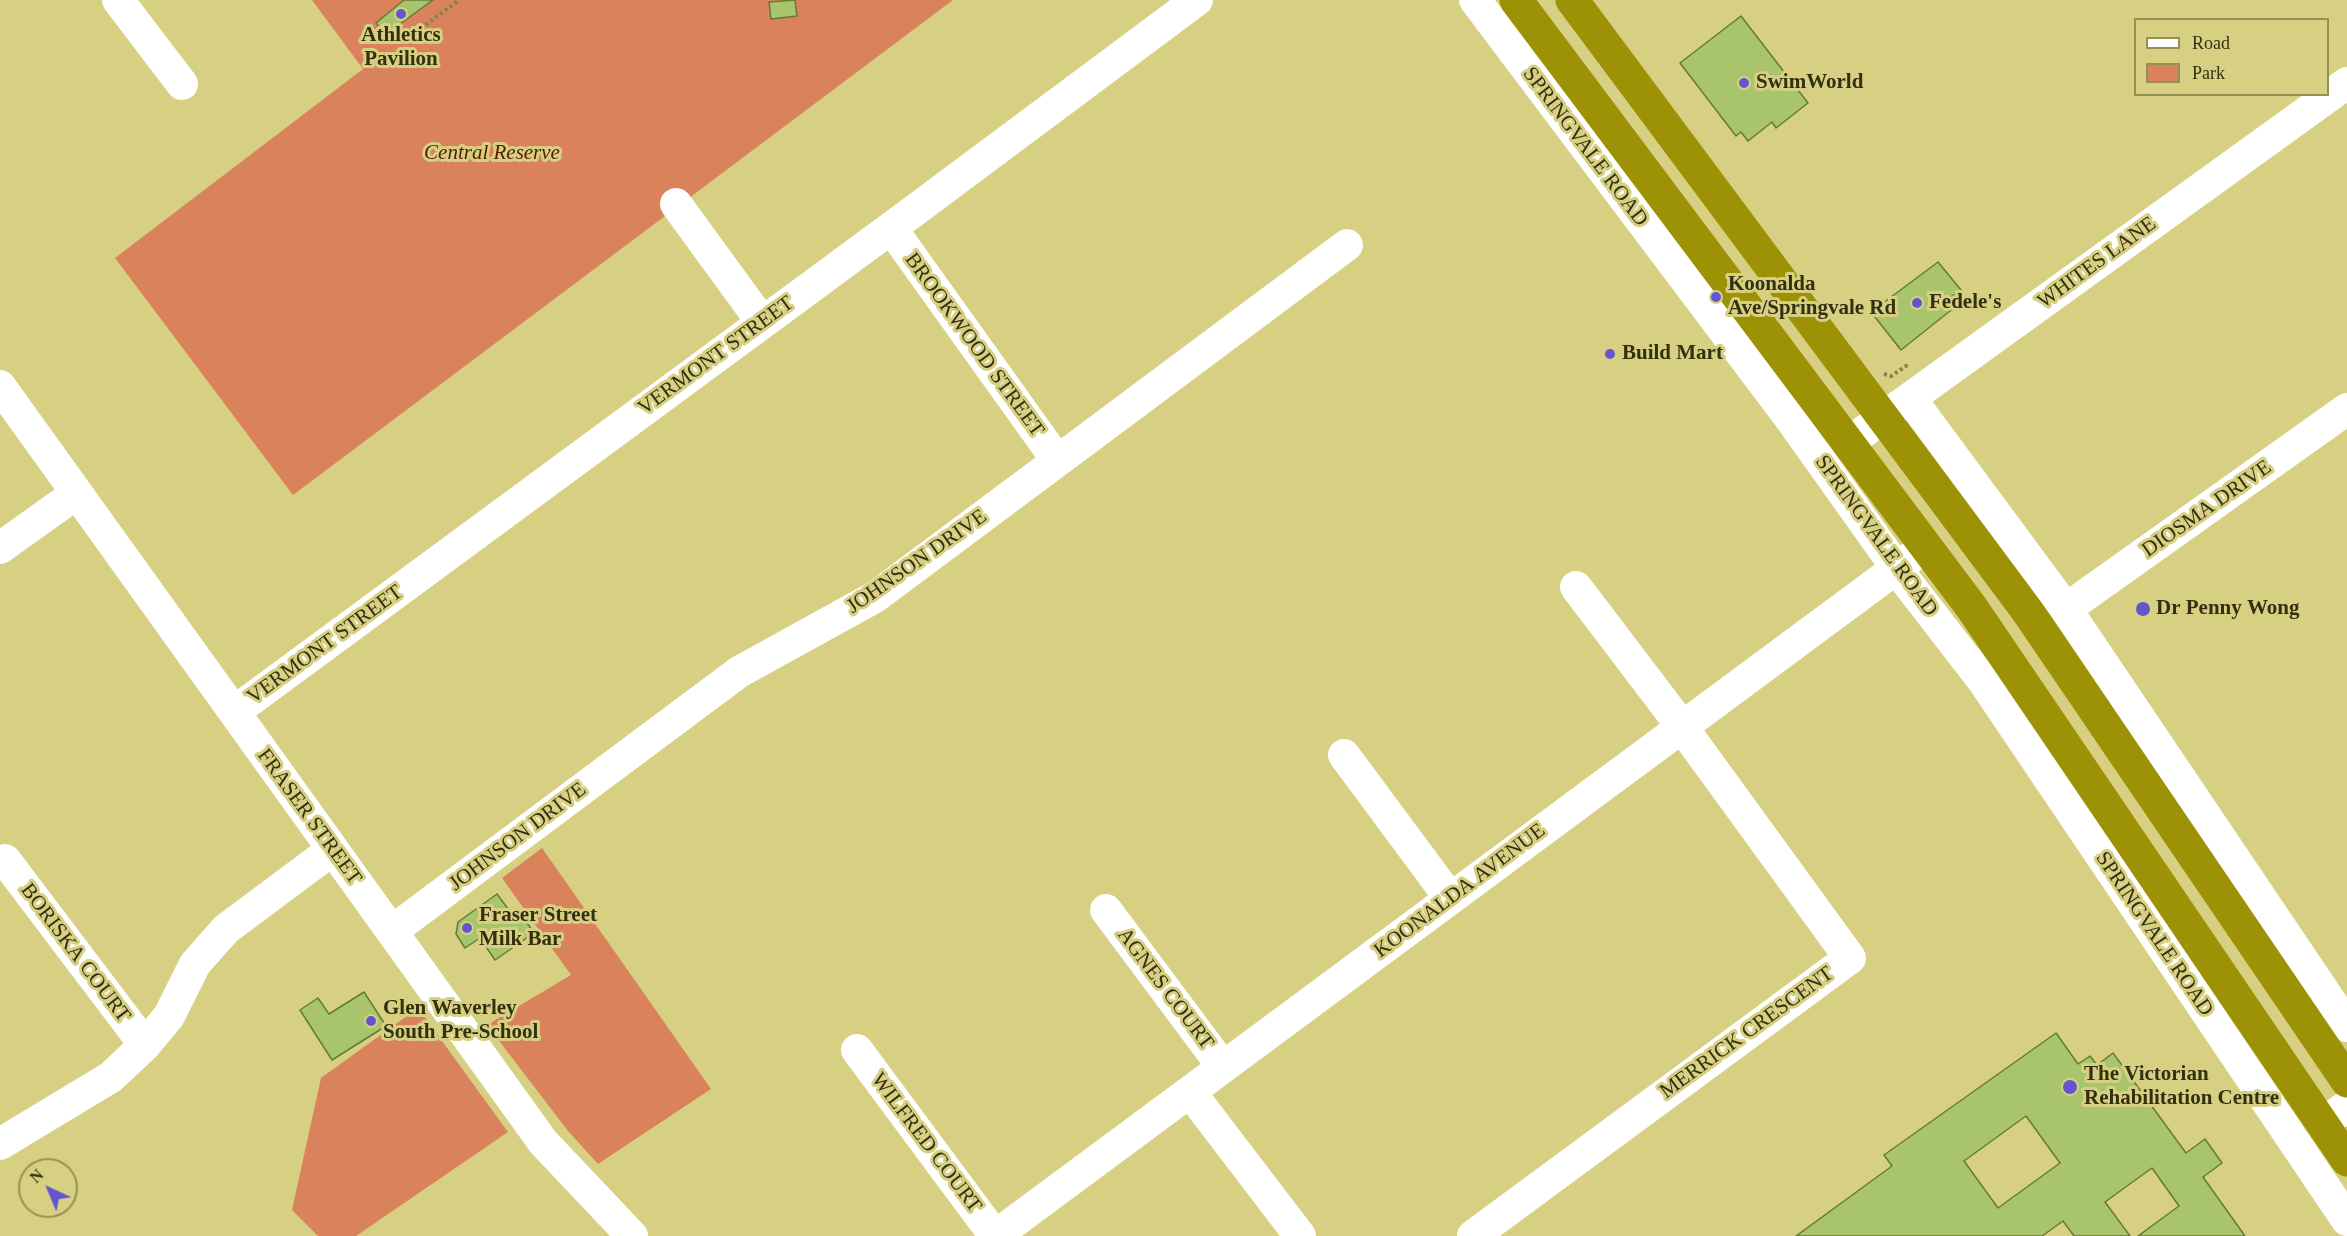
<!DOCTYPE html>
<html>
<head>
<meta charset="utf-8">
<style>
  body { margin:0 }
  #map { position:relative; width:2347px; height:1236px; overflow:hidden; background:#d7d083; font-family:"Times New Roman",serif }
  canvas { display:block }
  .legend { position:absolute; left:2134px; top:18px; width:195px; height:78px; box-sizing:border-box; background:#d7d083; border:2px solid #959055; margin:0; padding:8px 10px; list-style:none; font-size:18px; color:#333010 }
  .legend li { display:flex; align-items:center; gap:12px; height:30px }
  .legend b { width:30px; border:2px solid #959055 }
  .north { position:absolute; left:18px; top:1158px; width:60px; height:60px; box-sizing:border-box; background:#d7d083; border:2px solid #959055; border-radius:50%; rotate:316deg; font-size:16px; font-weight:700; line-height:24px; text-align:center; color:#333010 }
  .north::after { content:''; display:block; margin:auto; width:21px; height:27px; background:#6455cf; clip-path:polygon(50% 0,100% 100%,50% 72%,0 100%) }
</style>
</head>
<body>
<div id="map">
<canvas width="2347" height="1236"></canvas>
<ul class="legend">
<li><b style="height:8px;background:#fff"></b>Road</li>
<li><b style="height:16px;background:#d9825c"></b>Park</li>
</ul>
<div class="north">N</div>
</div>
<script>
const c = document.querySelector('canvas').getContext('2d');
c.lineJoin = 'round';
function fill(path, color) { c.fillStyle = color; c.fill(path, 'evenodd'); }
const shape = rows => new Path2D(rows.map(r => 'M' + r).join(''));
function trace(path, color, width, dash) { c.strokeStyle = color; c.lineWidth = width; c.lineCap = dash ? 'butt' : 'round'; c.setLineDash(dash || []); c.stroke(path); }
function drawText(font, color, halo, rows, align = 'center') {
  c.font = font + ' "Times New Roman",serif'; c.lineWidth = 6; c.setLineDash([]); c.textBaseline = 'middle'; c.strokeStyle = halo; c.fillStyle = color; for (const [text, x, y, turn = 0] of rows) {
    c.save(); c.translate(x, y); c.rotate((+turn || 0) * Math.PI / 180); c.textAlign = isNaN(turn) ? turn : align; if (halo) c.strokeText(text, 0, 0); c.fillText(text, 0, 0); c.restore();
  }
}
fill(shape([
  [312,0,953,0,293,495,115,258,363,69],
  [542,848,711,1089,598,1164,568,1131,487,1025,571,975,502,878],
  [418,1008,508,1132,356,1236,318,1236,292,1210,321,1078]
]), '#d9825c');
const building = shape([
  [404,0,433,0,385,35,376,23,404,0],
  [795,0,797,16,771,19,769,2,795,0],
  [1741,16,1808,103,1776,128,1772,122,1748,141,1741,132,1736,136,1680,63,1741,16],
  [1938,262,1961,290,1948,299,1955,307,1901,350,1871,312,1938,262],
  [497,894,517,921,523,917,534,933,495,960,480,938,465,948,456,934,458,922,497,894],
  [364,992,386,1026,332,1060,300,1010,318,998,329,1014,364,992],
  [2056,1033,2078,1064,2090,1056,2097,1065,2113,1053,2186,1153,2205,1139,2222,1163,2203,1177,2245,1236,2138,1236,2179,1206,2152,1168,2105,1202,2130,1236,2074,1236,2063,1221,2042,1236,1796,1236,1892,1166,1884,1155,2056,1033],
  [2026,1116,2060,1163,1998,1208,1964,1161,2026,1116]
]);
fill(building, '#a8c56b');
trace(building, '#657a35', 1.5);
trace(shape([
  [416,32,459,0],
  [1884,374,1891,376,1906,366,1908,368]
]), '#87824b', 4, [3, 3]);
trace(shape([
  [118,0,182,84],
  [1475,0,1792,421,1906,581,1984,682,2347,1220],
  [676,204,762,322],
  [891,228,1057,460],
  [0,386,543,1142,632,1236],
  [1910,398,2066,609,2347,1026],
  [1848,443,2347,83],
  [0,548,77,493],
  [2066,609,2347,409],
  [234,712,891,228,1197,0],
  [1344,755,1450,898],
  [5,860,145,1045],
  [1106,910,1223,1067],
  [392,931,739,672,875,597,1347,245],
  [857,1050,995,1236],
  [1190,1092,1300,1236],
  [2322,1124,2347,1106],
  [0,1144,111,1077,145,1045,169,1016,195,964,226,929,332,850],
  [995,1236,1913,556],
  [1473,1236,1850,958,1671,712,1576,587]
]), '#fff', 32);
trace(shape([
  [1516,0,1972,608,2347,1160],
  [1572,0,2028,612,2347,1081]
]), '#9d9205', 33);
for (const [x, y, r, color] of [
  [401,14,6,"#6455cf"],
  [1744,83,6,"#6455cf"],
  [1716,297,6,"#6455cf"],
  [1917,303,6,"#6455cf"],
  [1610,354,6,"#6455cf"],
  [2143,609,8,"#6455cf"],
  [467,928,6,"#6455cf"],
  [371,1021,6,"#6455cf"],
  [2070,1087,8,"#6455cf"]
]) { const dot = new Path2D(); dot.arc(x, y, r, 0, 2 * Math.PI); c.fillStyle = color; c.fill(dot); trace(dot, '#d7d083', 2); }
drawText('bold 21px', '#333010', '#d7d083', [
  ["Athletics",401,36,"center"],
  ["Pavilion",401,60,"center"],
  ["SwimWorld",1756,83],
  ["Koonalda",1728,285],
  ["Ave/Springvale Rd",1728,309],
  ["Fedele's",1929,303],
  ["Build Mart",1622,354],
  ["Dr Penny Wong",2156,609],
  ["Fraser Street",479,916],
  ["Milk Bar",479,940],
  ["Glen Waverley",383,1009],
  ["South Pre-School",383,1033],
  ["The Victorian",2084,1075],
  ["Rehabilitation Centre",2084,1099]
], 'left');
drawText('21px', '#333010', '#d7d083', [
  ["SPRINGVALE ROAD",1585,147,53],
  ["WHITES LANE",2097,263,-36],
  ["BROOKWOOD STREET",974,345,54],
  ["VERMONT STREET",716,356,-36],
  ["DIOSMA DRIVE",2207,509,-35],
  ["SPRINGVALE ROAD",1876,536,54],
  ["JOHNSON DRIVE",917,562,-35],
  ["VERMONT STREET",325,645,-36],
  ["FRASER STREET",309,817,54],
  ["JOHNSON DRIVE",518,837,-37],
  ["KOONALDA AVENUE",1460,891,-37],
  ["SPRINGVALE ROAD",2154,934,56],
  ["BORISKA COURT",75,953,53],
  ["AGNES COURT",1165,989,53],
  ["MERRICK CRESCENT",1747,1033,-36],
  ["WILFRED COURT",926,1143,53]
]);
drawText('italic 21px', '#531b00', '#d7d083', [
  ["Central Reserve",492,153]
]);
</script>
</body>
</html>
